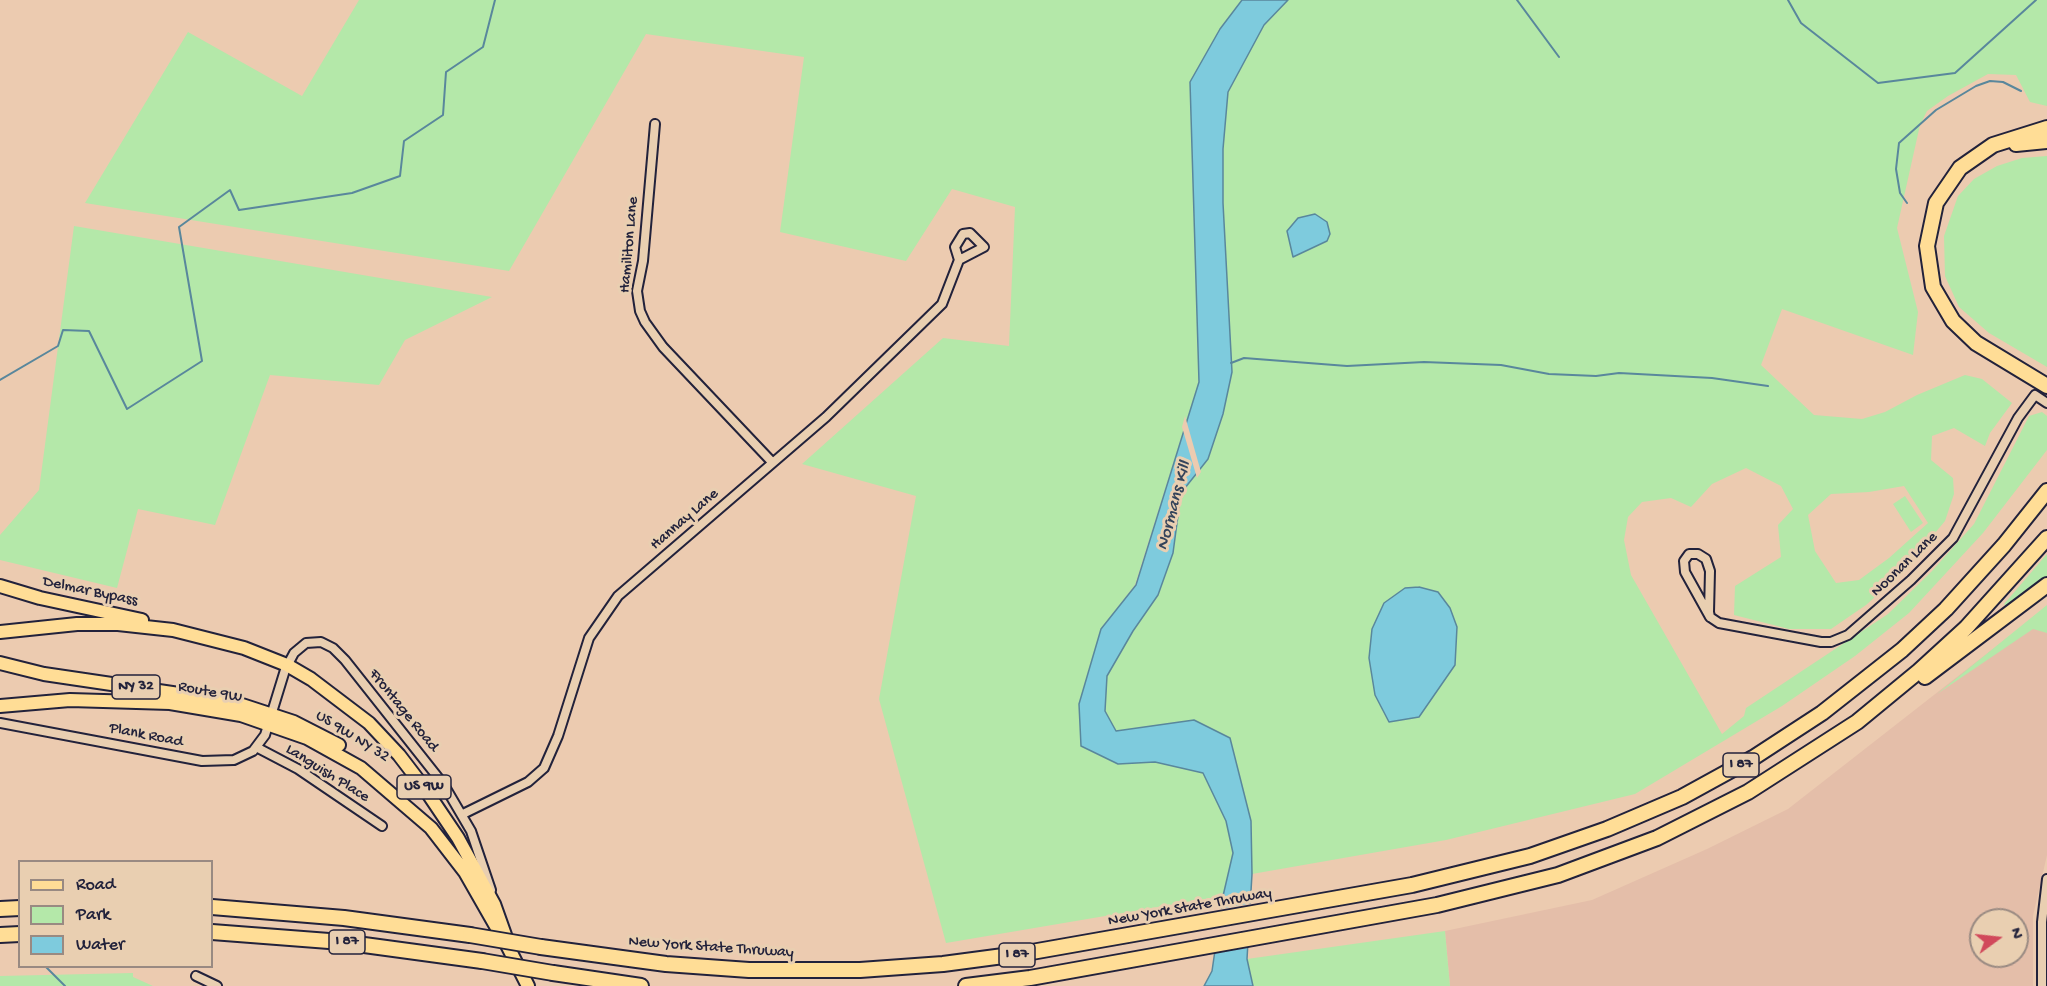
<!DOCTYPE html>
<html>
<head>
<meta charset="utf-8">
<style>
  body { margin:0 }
  #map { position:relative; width:2047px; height:986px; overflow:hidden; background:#eccbb0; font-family:"Gochi Hand",sans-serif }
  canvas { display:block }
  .legend { position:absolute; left:18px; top:860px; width:195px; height:108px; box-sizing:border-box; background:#e9cfb1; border:2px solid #998a82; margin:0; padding:8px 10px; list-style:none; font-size:18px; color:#22223b }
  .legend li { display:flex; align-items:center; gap:12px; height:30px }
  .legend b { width:30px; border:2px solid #998a82 }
  .north { position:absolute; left:1969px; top:908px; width:60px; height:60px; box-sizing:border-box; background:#e9cfb1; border:2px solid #998a82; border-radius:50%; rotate:75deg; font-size:16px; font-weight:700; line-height:24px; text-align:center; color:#22223b }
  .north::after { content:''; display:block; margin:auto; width:21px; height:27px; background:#d1495b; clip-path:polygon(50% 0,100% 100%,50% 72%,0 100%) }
</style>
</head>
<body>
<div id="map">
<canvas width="2047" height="986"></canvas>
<ul class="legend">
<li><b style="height:8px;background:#ffdd96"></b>Road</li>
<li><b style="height:16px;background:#b4e8a9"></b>Park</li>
<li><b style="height:16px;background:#7ecbdd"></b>Water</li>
</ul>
<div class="north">N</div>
</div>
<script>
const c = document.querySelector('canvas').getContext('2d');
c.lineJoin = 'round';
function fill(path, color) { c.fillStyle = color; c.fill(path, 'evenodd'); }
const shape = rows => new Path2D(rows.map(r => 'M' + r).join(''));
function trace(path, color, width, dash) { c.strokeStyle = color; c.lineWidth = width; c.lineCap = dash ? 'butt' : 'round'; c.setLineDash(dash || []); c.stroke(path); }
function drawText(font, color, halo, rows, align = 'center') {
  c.font = font + ' "Gochi Hand",sans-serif'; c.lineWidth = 6; c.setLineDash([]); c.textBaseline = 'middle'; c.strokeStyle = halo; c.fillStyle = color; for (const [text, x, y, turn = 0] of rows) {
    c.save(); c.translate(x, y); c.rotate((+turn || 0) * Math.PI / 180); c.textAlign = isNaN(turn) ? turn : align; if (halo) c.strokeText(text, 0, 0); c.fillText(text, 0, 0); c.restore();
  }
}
fill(shape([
  [2047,616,2047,855,2033,916,2033,986,1450,986,1445,931,1592,900,1707,849,1788,809,2012,634],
  [1981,920,2017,920,2017,956,1981,956]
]), '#e4bea9');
fill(shape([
  [359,0,1242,0,1220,29,1190,82,1199,382,1135,585,1101,629,1079,704,1118,764,1155,762,1203,773,1226,821,1233,853,1223,896,946,943,879,699,916,496,802,464,943,338,1009,346,1015,207,952,189,906,261,780,232,804,57,646,34,509,271,85,203,188,32,302,96],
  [1288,0,2047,0,2047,106,2030,102,2016,75,1988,74,1948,96,1927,111,1920,125,1897,228,1918,312,1913,355,1782,309,1761,365,1814,415,1862,419,1885,412,1917,395,1965,375,1982,379,2012,403,1990,433,1985,446,1954,428,1932,436,1931,460,1953,478,1954,494,1945,521,1900,575,1866,605,1831,629,1789,629,1734,615,1735,586,1781,557,1778,525,1793,509,1781,486,1746,468,1712,484,1691,507,1671,498,1642,502,1628,517,1624,540,1631,575,1722,734,1744,716,1746,708,1888,614,1932,571,1974,524,2029,416,2042,412,2047,416,2047,450,1983,533,1909,613,1855,656,1782,706,1635,794,1446,840,1252,874,1251,821,1194,720,1116,731,1105,711,1107,676,1133,631,1158,595,1173,553,1181,493,1208,459,1232,372,1223,203,1223,149,1228,92,1264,25],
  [1904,486,1928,523,1889,558,1859,580,1836,583,1815,551,1808,515,1831,494,1869,492],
  [2047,156,2047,367,1989,333,1959,307,1945,276,1944,236,1958,196,1974,179,1997,166,2022,158],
  [74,226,492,297,405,340,379,385,270,375,215,525,138,509,117,588,0,560,0,535,39,490],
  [1905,496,1923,523,1911,532,1893,504],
  [2047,554,2047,580,2029,589,2008,608,2004,604],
  [2047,605,2047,633,2033,629,1937,694],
  [1445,931,1450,986,1253,986,1247,959],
  [133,973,133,977,153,986,0,986,0,976]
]), '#b4e8a9');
const water = shape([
  [1242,0,1288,0,1264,25,1228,92,1223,149,1223,203,1232,372,1223,414,1208,459,1181,493,1173,553,1158,595,1133,631,1107,676,1105,711,1116,731,1194,720,1230,738,1251,821,1252,874,1247,959,1253,986,1204,986,1212,971,1223,896,1233,853,1226,821,1203,773,1155,762,1118,764,1081,746,1079,704,1101,629,1136,585,1199,382,1190,82,1220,29,1242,0],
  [1315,214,1327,222,1330,234,1327,241,1293,257,1287,231,1298,218,1315,214],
  [1419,587,1438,592,1450,608,1457,627,1455,665,1419,717,1389,722,1375,695,1369,658,1372,629,1384,603,1405,588,1419,587]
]);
fill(water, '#7ecbdd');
trace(water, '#59879c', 1.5);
fill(shape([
  [1185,416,1201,472,1197,478,1182,427],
  [1253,903,1251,946,1212,953,1218,909]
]), '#eccbb0');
trace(shape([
  [1517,0,1559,57],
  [1788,0,1801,23,1878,83,1955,73,2036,0],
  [1907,203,1900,193,1896,169,1899,143,1936,110,1976,86,1990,81,2003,82,2021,91],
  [1231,363,1244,358,1347,366,1424,362,1501,365,1549,374,1596,376,1619,373,1712,378,1768,386],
  [0,380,58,346,63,330,89,331,127,409,202,361,179,227,230,190,239,210,352,193,400,176,404,141,443,115,446,72,483,47,495,0],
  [45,966,65,986]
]), '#59879c', 2);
const street = shape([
  [655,124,643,261,637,291,640,311,645,322,663,347,772,462],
  [1710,617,1685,572,1684,561,1689,554,1698,554,1706,559,1710,571,1709,612,1710,617,1719,623,1821,642,1831,642,1848,635,1911,580,1953,538,2018,418,2035,395,2047,403],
  [0,723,202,761,234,760,253,751,265,735,285,670,294,653,306,643,321,642,333,648,345,660,444,785,471,831,491,890],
  [256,747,298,769,382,826],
  [463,814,528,782,544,768,558,736,589,638,618,596,826,417,942,304,959,260,955,247,963,234,970,233,984,247,959,260],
  [196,976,217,986],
  [2042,986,2042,922,2047,879]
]);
const primary = shape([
  [0,586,40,598,142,620],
  [0,632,77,624,118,624,173,630,244,648,287,665,311,679,369,723,399,755,425,789,458,838,494,904,510,949],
  [0,663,44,674,233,702,294,722,339,745],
  [0,706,70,700,170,703,241,715,307,738,361,768,431,828,465,872,497,928],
  [506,943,528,986]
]);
const highway = shape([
  [2047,128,1993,145,1960,168,1936,203,1927,246,1933,287,1953,321,1976,343,2047,386],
  [2016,144,2047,141],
  [1925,677,2047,585],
  [212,907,344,918,470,935],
  [0,909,20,908],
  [212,932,342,942,482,961],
  [0,935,20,934],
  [541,947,666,964,749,970,860,970,943,964,1026,953,1412,885,1530,856,1607,829,1682,797,1753,758,1822,713,1902,650,1946,609,2004,545,2047,491],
  [553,973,641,986],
  [966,986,1030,978,1437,905,1558,875,1657,838,1748,792,1857,722,1919,671,1966,628,2047,538]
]);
trace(street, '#22223b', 12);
trace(primary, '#22223b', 16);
trace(highway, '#22223b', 18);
trace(street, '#e9cfb1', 8);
trace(primary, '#ffdd96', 12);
trace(highway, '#ffdd96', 14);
const highwayBridge = shape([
  [470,935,541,947],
  [482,961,553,973]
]);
trace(highwayBridge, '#22223b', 18, []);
trace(highwayBridge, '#ffdd96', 14);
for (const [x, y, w] of [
  [136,687,48],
  [1741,765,36],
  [424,787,54],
  [347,942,36],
  [1017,955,36]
]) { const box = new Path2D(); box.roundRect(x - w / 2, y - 12, w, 24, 4.5); c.fillStyle = '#e9cfb1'; c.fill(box); trace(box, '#22223b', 1.5); }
drawText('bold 15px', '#22223b', null, [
  ["NY 32",136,687],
  ["I 87",1741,765],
  ["US 9W",424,787],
  ["I 87",347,942],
  ["I 87",1017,955]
]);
drawText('16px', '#22223b', '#e9cfb1', [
  ["Hamiliton Lane",630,245,-85],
  ["Hannay Lane",685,520,-41],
  ["Noonan Lane",1905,565,-44],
  ["Delmar Bypass",90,592,12],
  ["Route 9W",210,693,10],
  ["Frontage Road",403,711,51],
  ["Plank Road",146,736,11],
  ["US 9W NY 32",352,737,32],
  ["Languish Place",327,774,32],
  ["New York State Thruway",1190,908,-10],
  ["New York State Thruway",711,948,4]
]);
drawText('italic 18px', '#34445b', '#e9cfb1', [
  ["Normans Kill",1175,506,-75]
]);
</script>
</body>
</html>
